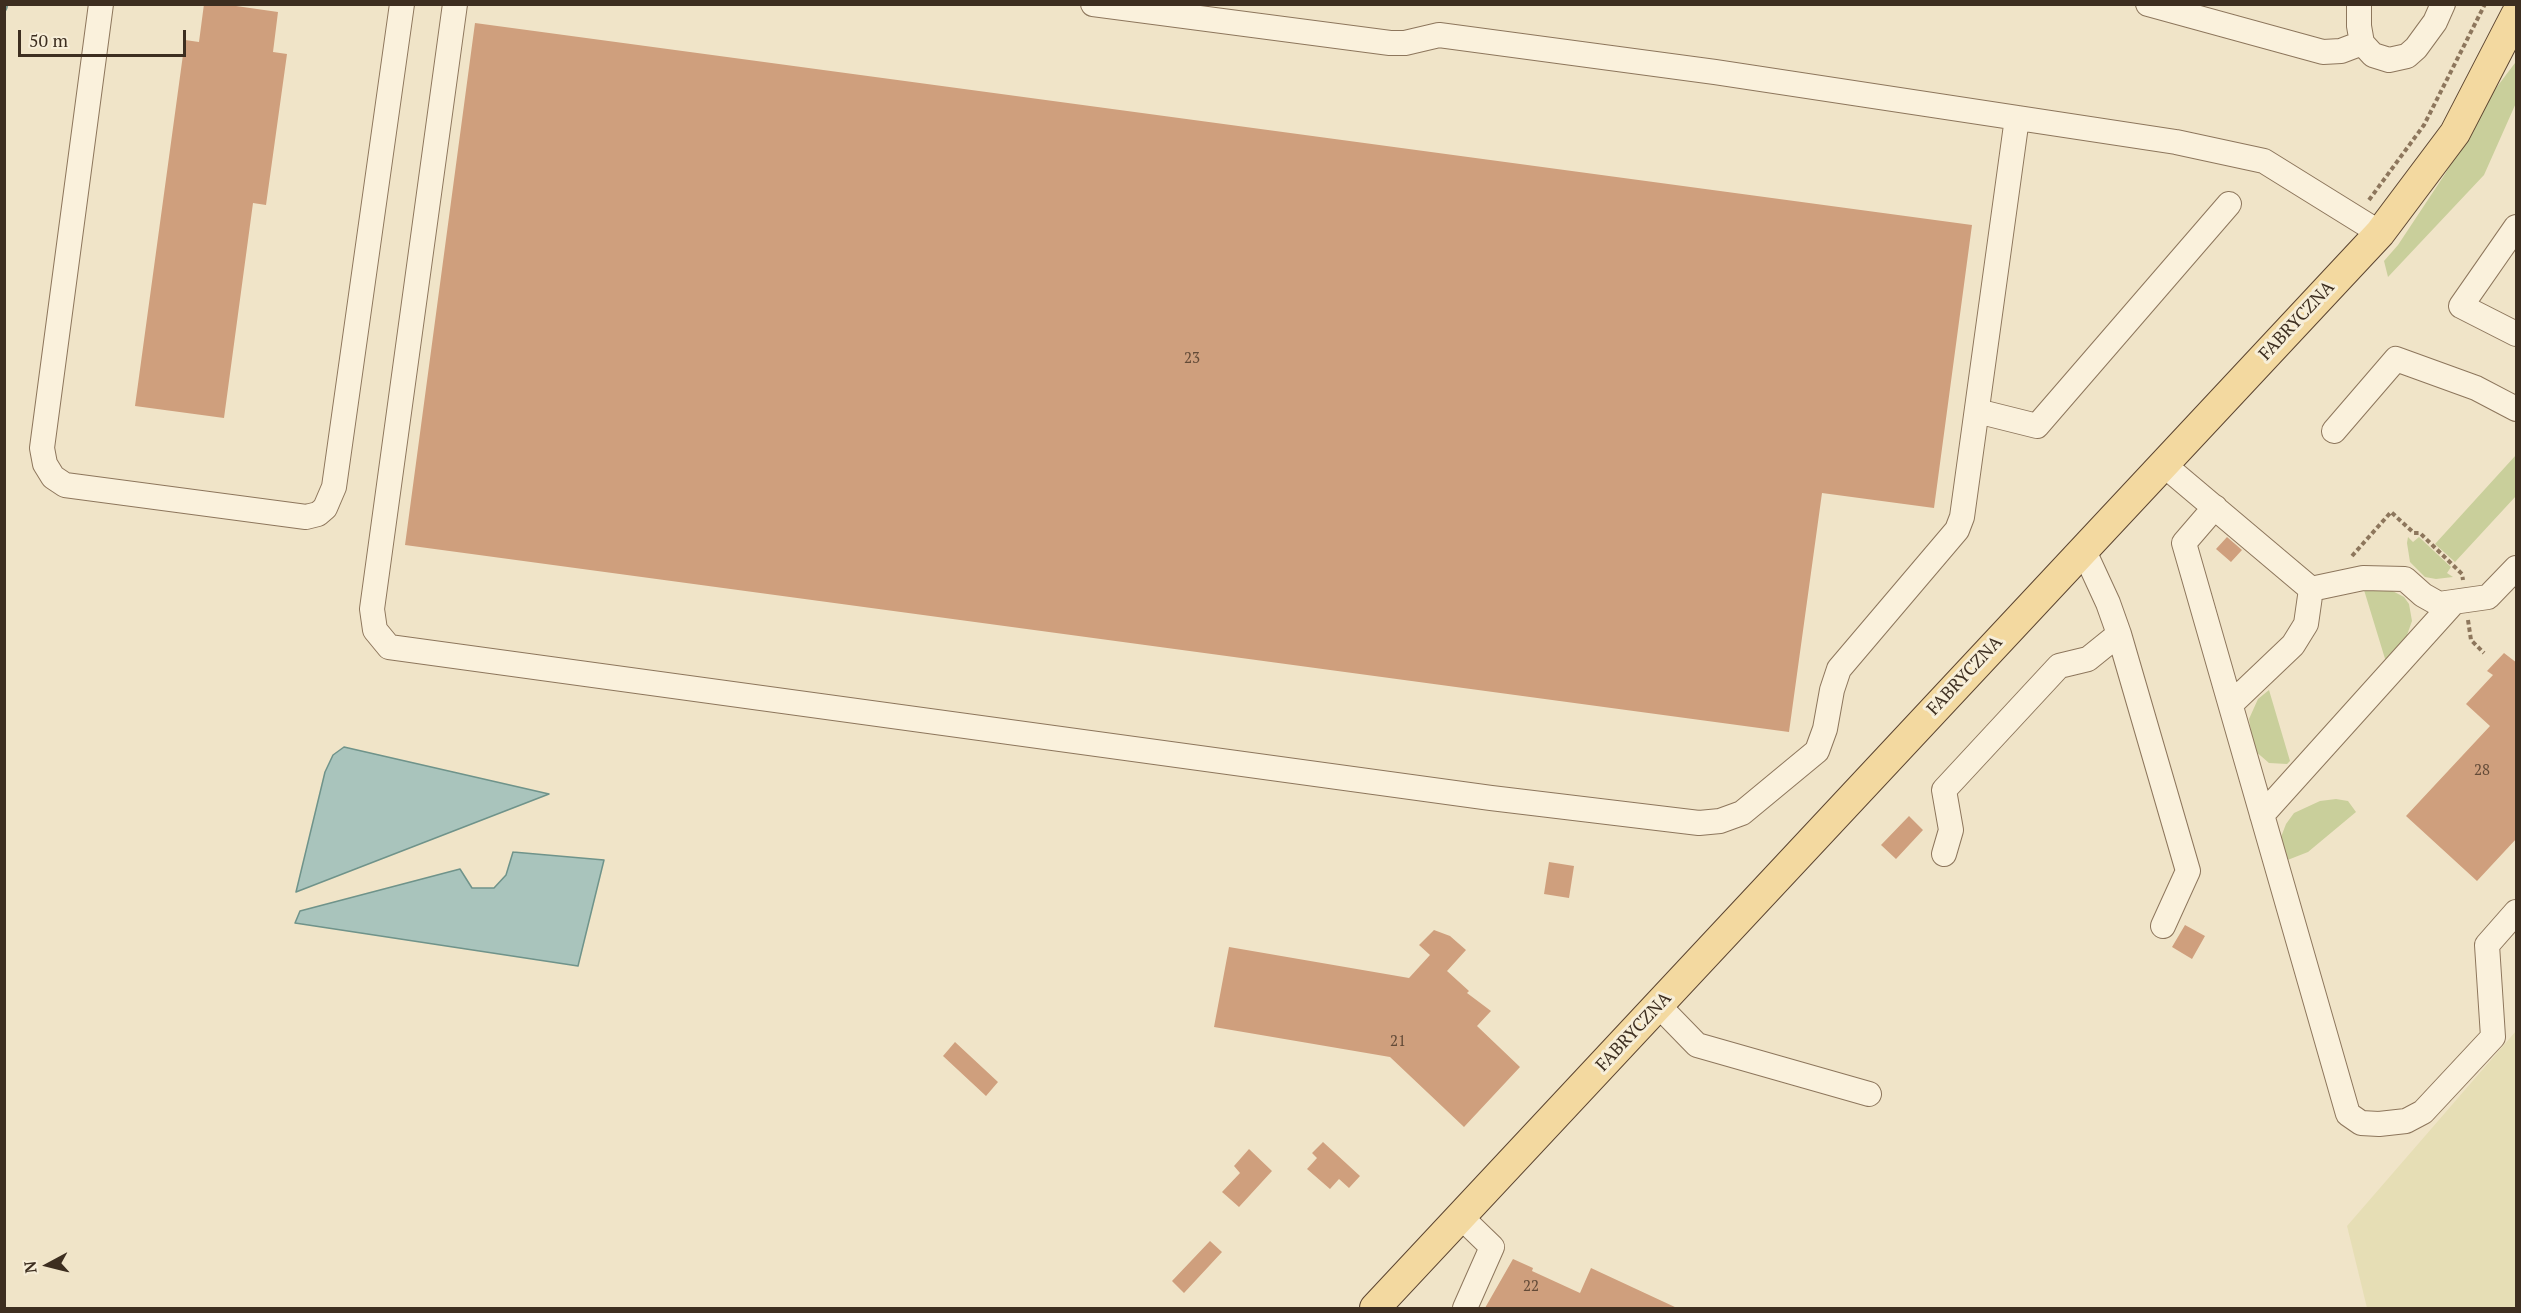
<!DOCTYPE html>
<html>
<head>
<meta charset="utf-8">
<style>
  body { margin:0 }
  #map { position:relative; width:2521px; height:1313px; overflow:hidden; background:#f0e4c8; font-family:"PT Serif",serif }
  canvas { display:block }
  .frame { position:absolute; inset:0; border:6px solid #3d2e20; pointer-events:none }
  .north { position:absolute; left:18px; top:1235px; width:60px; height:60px; -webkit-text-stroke:4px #f7eed8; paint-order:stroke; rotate:263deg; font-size:16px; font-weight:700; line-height:24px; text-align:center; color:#3d2e20 }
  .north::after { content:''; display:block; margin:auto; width:21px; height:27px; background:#3d2e20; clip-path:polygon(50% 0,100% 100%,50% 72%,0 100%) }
  .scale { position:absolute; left:18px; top:30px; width:168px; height:27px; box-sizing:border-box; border:3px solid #3d2e20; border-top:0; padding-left:8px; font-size:18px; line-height:21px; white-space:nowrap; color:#3d2e20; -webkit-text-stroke:4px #f7eed8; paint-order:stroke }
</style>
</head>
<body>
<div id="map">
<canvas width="2521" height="1313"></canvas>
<div class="frame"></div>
<div class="north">N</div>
<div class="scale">50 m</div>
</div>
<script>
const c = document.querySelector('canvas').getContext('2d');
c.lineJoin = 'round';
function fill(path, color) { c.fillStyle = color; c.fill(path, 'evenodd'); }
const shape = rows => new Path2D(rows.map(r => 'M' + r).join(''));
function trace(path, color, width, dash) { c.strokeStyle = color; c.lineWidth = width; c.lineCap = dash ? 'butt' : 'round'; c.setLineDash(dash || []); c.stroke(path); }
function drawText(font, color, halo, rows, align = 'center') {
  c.font = font + ' "PT Serif",serif'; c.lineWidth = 6; c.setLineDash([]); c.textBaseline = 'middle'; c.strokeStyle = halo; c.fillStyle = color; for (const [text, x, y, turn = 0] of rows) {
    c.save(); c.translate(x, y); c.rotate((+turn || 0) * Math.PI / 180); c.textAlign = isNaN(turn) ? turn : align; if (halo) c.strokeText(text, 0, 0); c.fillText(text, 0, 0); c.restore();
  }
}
fill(shape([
  [2516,1031,2516,1308,2367,1308,2347,1226]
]), '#e6deb5');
fill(shape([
  [2515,63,2516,63,2516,103,2484,175,2388,277,2384,261,2398,245,2445,174,2493,92],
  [2516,455,2516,496,2455,562,2435,544],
  [2408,537,2413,542,2419,537,2451,567,2447,573,2453,577,2436,579,2425,577,2410,562,2407,543],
  [2383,586,2404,597,2409,604,2412,621,2406,638,2386,662,2364,590],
  [2269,690,2290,761,2287,764,2269,763,2254,750,2249,719,2258,699],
  [2336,799,2348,801,2356,812,2308,852,2285,861,2281,849,2281,837,2286,824,2294,813,2320,801]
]), '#c9cf9b');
const water = shape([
  [344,747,549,794,296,892,325,772,333,755,344,747],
  [513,852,604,860,578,966,295,923,300,911,460,869,472,888,494,888,506,875,513,852]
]);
fill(water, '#a9c4bc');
trace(water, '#6f938a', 1.5);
trace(shape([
  [4,8,5,4]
]), '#6f938a', 7);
fill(shape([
  [204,4,222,4,278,12,273,52,287,54,266,205,253,203,224,418,135,406,185,40,199,42],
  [475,23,1972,225,1934,508,1822,493,1789,732,405,545],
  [2227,537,2242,550,2231,562,2216,549],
  [2504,653,2517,663,2517,838,2477,881,2406,816,2490,726,2466,704,2493,675,2487,671],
  [1909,816,1923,830,1896,859,1881,845],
  [1549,862,1574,866,1569,898,1544,894],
  [2185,925,2205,936,2192,959,2172,947],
  [1434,930,1450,936,1466,950,1447,971,1469,991,1467,993,1491,1011,1477,1026,1520,1067,1464,1127,1390,1057,1214,1027,1229,947,1409,978,1430,955,1419,945],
  [955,1042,998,1082,986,1096,943,1056],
  [1323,1142,1360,1176,1349,1188,1339,1179,1330,1189,1307,1169,1317,1158,1312,1153],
  [1249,1149,1272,1171,1239,1207,1222,1192,1240,1173,1234,1166],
  [1210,1241,1222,1252,1184,1293,1172,1281],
  [1513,1259,1533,1268,1532,1271,1580,1293,1591,1268,1677,1308,1485,1308]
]), '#cf9f7d');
const minor = shape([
  [101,4,42,448,45,464,53,477,65,485,306,517,318,514,325,508,334,487,402,4],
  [455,4,372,609,375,630,389,647,1491,798,1699,823,1720,821,1742,813,1817,751,1825,729,1832,690,1839,669,1957,530,1962,517,2017,118],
  [1093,4,1390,43,1405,43,1439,35,1715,72,2176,142,2264,161,2380,233],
  [2148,4,2323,52,2341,51,2362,43],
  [2359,4,2359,26,2362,43,2373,55,2389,60,2407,56,2416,48,2435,22,2443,4],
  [2516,227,2461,306,2516,334],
  [1977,411,2037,426,2229,204],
  [2334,431,2396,359,2476,388,2516,409],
  [2164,465,2311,589],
  [2215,507,2184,543,2348,1114,2361,1123,2379,1124,2406,1121,2423,1112,2493,1037,2487,945,2516,912],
  [2311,589,2363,578,2405,579,2423,595,2439,604,2488,597,2516,568],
  [2119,634,2188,871,2163,926],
  [2231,704,2293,645,2306,624,2311,589],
  [2262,815,2454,602],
  [1944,854,1951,830,1944,790,2059,666,2088,659,2119,634,2108,603,2084,551],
  [1659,1006,1697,1045,1869,1094],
  [1461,1217,1492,1247,1465,1308]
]);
const major = shape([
  [1375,1308,2380,233,2455,133,2516,15]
]);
trace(minor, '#8d765c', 26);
trace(major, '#5b4430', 32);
trace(shape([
  [2369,200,2424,125,2485,4],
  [2352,556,2391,512,2414,533,2420,533,2462,574,2463,580],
  [2468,620,2471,640,2484,653]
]), '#8d765c', 4, [4.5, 3]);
trace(minor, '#faf1dc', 24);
trace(major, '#f3d9a0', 30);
drawText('15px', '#624a37', null, [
  ["23",1192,359],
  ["28",2482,771],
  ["21",1398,1042],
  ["22",1531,1287]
]);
drawText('18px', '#3d2e20', '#f7eed8', [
  ["FABRYCZNA",2297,321,-47],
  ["FABRYCZNA",1965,676,-47],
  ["FABRYCZNA",1634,1032,-47]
]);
</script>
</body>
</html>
